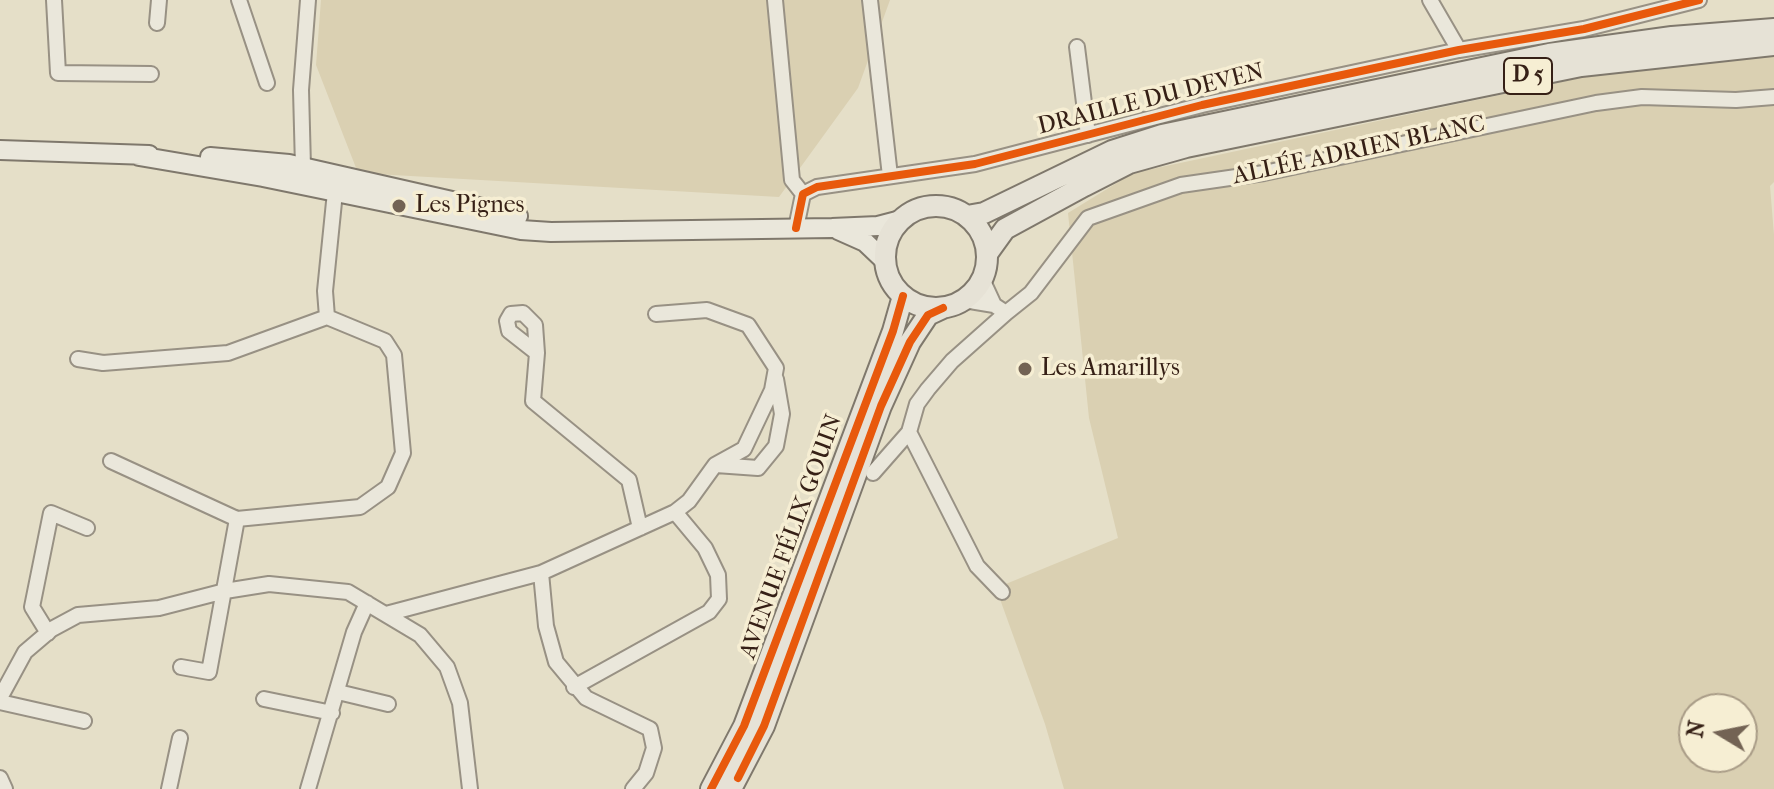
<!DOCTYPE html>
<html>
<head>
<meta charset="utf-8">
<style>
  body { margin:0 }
  #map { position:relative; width:1774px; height:789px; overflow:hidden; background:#e5dfc8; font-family:"IM FELL French Canon",serif }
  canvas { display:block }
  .north { position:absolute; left:1678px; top:693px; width:80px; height:80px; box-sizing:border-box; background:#f6eed3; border:2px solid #a99c87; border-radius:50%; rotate:280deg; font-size:22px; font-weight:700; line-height:32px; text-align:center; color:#362016 }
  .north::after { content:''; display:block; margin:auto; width:28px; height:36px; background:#736354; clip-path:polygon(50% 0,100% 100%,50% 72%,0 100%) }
</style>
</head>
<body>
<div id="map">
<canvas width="1774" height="789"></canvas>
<div class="north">N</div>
</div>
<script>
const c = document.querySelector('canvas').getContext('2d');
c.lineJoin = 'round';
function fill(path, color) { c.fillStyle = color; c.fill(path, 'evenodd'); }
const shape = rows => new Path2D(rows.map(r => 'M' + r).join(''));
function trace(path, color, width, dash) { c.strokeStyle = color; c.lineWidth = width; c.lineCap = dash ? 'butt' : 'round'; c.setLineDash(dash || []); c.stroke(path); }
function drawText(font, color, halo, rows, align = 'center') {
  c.font = font + ' "IM FELL French Canon",serif'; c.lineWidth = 7; c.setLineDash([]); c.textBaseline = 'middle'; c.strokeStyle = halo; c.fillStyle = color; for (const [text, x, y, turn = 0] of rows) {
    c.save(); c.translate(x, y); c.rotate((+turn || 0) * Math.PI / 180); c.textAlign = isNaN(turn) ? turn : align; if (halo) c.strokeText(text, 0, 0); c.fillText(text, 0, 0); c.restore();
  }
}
fill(shape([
  [321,0,890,0,858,88,779,197,358,173,316,65],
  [1774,55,1774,182,1770,186,1774,235,1774,789,1064,789,1045,724,996,588,1118,538,1089,418,1068,213,1133,173,1613,71],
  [1694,709,1742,709,1742,757,1694,757]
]), '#dad0b2');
const street = shape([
  [54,0,58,73,151,74],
  [239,0,267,83],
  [775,0,792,180,803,194],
  [870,0,890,176],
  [1430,0,1459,50],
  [157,23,159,0],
  [1077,47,1088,135],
  [303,167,301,90,308,0],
  [796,228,803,194,817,187,975,164,1202,105,1459,50,1584,29,1699,0],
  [982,279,994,305],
  [964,300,994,305,1006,313,1031,293,1088,218,1181,185,1264,173,1596,103,1642,97,1736,100,1774,97],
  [537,353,509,331,507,321,511,314,523,313,535,325,537,353,533,401,629,480,640,528],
  [78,359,103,363,228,353,327,317],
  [909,432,977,566,1002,592],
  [111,461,237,519,360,507,388,487,403,453,394,355,385,341,327,317,325,291,335,192],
  [716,465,758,468,776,446,782,414,776,379],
  [873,473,909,432,917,404,928,389,952,361,1006,313],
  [541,573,546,626,556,662,586,698,650,729,654,748,646,773,633,789],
  [386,614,541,573,675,512,689,501,715,465,744,449,772,390,776,368,748,325,707,310,656,314],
  [48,633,32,607,51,513,87,528],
  [181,667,209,672,237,519],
  [574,687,709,612,719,599,718,575,705,548,675,512],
  [338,692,388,704],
  [0,698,25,652,52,629,78,615,159,608,225,591,269,584,348,592,420,635,447,667,460,703,470,789],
  [264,699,332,713],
  [0,702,84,721],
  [0,778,5,789],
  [169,789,180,738],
  [308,789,354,632,367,603]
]);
const secondary = shape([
  [0,150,149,155],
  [139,156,263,177,521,230,551,232,832,228,878,226,901,220],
  [210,157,289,164,518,216],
  [838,230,865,242,885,261]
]);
const primary = shape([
  '885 257a51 51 0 1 1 102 0a51 51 0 1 1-102 0Z',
  [967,216,984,213,1112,151,1162,135,1549,54,1672,37,1774,29],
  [987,254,1005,229,1084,186,1129,163,1186,147,1581,66,1774,45],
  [711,789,744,726,893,331,903,296],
  [731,789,764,726,881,406,910,342,928,315,943,308]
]);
trace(street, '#989184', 18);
trace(secondary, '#7f786c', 22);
trace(primary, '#7f786c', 24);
trace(street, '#eae7db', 14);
trace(secondary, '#eae7db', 18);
trace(primary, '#e6e2d6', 20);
trace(shape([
  [796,228,803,194,817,187,975,164,1202,105,1459,50,1584,29,1699,0],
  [738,778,764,726,881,406,910,342,928,315,943,308],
  [711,789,744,726,893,331,903,296]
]), '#e8590c', 8);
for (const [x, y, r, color] of [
  [399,206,8,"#736354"],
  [1025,369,8,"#736354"]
]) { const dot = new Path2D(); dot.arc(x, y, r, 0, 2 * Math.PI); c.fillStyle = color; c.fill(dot); trace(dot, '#f6eed3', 3); }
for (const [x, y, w] of [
  [1528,76,48]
]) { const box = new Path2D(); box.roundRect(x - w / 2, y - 18, w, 36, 6); c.fillStyle = '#f6eed3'; c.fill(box); trace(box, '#362016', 2); }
drawText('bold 22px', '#362016', null, [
  ["D 5",1528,76]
]);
drawText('24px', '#362016', '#f6eed3', [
  ["DRAILLE DU DEVEN",1151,100,-14],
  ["ALLÉE ADRIEN BLANC",1359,151,-12],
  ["AVENUE FÉLIX GOUIN",792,537,-70]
]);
drawText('24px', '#362016', '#f6eed3', [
  ["Les Pignes",415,206],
  ["Les Amarillys",1041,369]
], 'left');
</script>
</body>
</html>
